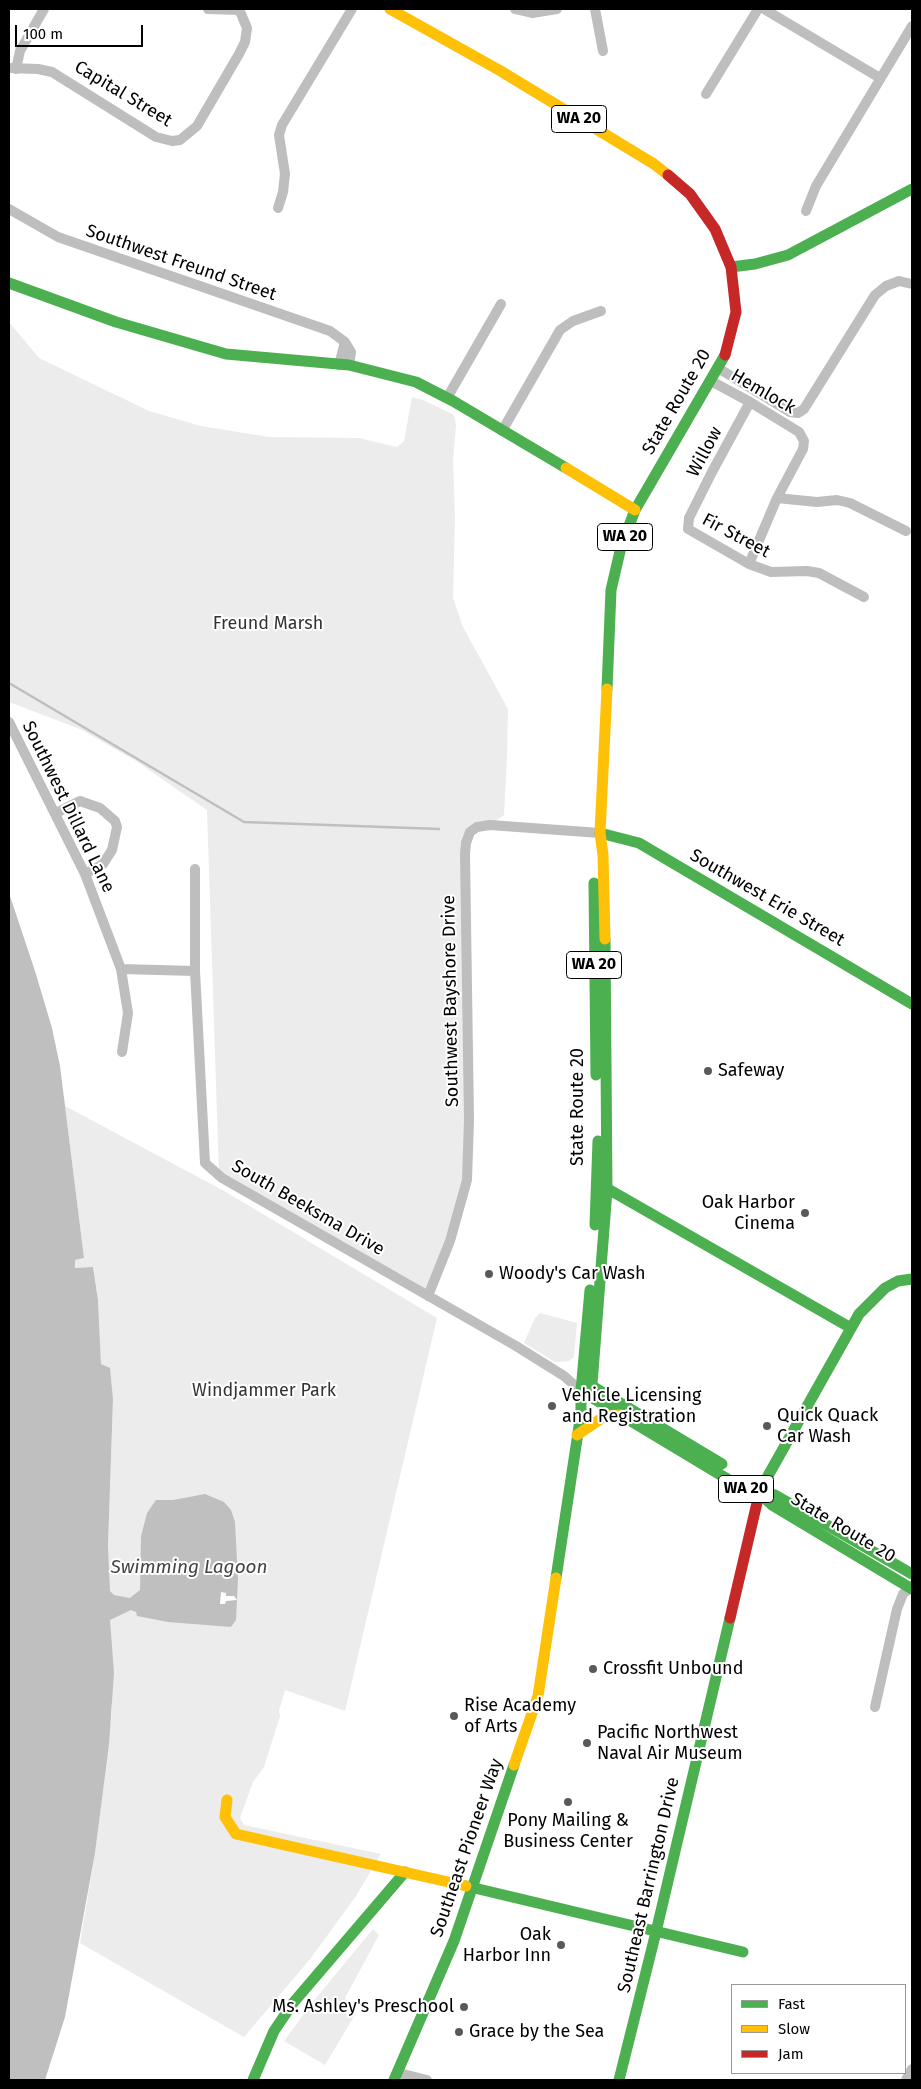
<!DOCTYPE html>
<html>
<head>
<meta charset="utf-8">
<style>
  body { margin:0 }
  #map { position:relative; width:921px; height:2089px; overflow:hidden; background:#fff; font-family:"Fira Sans",sans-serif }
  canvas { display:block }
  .frame { position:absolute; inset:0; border:10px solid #000; pointer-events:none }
  .legend { position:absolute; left:731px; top:1984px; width:175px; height:90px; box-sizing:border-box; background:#fff; border:1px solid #999; margin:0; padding:6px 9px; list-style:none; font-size:15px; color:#000 }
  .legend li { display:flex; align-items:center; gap:10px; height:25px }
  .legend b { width:25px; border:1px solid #999 }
  .scale { position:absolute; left:15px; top:25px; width:128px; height:22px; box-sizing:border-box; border:2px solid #000; border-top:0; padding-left:6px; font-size:15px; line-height:18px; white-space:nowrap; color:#000; -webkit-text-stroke:4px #fff; paint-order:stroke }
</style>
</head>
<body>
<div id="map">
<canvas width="921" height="2089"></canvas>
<div class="frame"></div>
<ul class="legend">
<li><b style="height:6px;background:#4caf50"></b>Fast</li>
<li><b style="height:6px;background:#ffc107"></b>Slow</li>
<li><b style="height:6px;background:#c62828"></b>Jam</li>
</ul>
<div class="scale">100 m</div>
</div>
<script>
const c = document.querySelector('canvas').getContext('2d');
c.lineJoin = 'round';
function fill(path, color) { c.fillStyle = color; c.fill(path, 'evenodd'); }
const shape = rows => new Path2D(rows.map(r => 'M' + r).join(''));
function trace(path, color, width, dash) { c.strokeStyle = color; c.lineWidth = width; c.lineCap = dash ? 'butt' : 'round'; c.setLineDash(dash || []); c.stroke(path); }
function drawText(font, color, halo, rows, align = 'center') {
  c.font = font + ' "Fira Sans",sans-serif'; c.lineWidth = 4; c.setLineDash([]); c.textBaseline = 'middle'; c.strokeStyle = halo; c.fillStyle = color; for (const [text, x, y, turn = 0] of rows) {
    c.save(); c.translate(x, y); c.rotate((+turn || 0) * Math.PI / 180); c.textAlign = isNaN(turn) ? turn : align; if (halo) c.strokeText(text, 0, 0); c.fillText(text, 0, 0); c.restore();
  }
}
fill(shape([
  [9,322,39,358,149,411,201,426,269,437,359,438,397,447,404,441,412,397,423,400,454,415,456,425,453,461,455,517,453,598,463,627,508,709,507,758,504,815,490,825,470,832,467,1180,428,1296,219,1175,207,810,136,761,80,729,9,702],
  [65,1106,226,1192,437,1318,345,1711,285,1690,279,1711,280,1716,264,1767,253,1782,240,1818,244,1825,381,1854,356,1896,311,1958,244,2037,80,1943,95,1853,112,1710,108,1546,113,1399,110,1369,101,1364,98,1300,93,1267,75,1268,75,1260,84,1258],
  [540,1313,577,1323,574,1357,569,1361,555,1362,524,1343,535,1318],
  [373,1929,379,1935,345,1998,356,2013,325,2065,284,2041,312,2003]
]), '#ececec');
fill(shape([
  [9,893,35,971,52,1028,60,1066,84,1258,75,1260,75,1268,93,1267,98,1300,101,1364,110,1368,113,1399,108,1546,110,1591,114,1595,130,1598,140,1590,141,1536,147,1513,156,1500,173,1500,205,1494,224,1502,231,1510,235,1522,238,1579,236,1620,231,1627,168,1622,137,1616,136,1612,131,1610,110,1620,114,1673,109,1744,95,1853,65,2017,45,2080,9,2080]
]), '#bfbfbf');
fill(shape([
  [221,1592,226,1593,226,1596,234,1596,237,1600,226,1601,225,1604,220,1604]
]), '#fff');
trace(shape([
  [9,683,244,822,439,829]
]), '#bfbfbf', 2.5);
trace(shape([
  [208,9,239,10],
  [515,9,532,13,557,9],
  [595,9,603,51],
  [764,9,880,78],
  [9,68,38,69,52,72,156,137,172,141,180,140,197,126,239,54,245,42,247,28,239,9],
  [16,69,20,51,44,9],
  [706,94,758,9],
  [278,208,283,192,285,174,279,135,282,125,352,9],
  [9,209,58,237,330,331,345,342,351,352,349,365],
  [806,211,816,186,912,26],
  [339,365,345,342],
  [718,368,790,412,798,413,804,409,875,295,886,286,899,281,912,284],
  [711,381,750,402,799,432,804,441,803,449,777,498,749,564],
  [447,398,501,304],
  [750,402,712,472,689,518,688,529,749,564,771,572,807,571,819,573,864,597],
  [502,431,560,330,573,321,601,311],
  [777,498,817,502,837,500,850,503,906,531],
  [9,722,85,874,121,969,128,1013,122,1052],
  [56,813,80,801,100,808,115,821,117,827,112,850,103,864,85,874],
  [195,869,195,971,205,1163,222,1178,516,1346,564,1376,581,1391],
  [121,969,195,971],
  [428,1296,450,1241,467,1180,469,1120,465,854,466,843,470,832,477,827,490,825,600,833],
  [875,1707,897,1609,903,1594,912,1586],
  [399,2073,427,2080],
  [906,2080,912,2069]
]), '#bebebe', 10);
trace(shape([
  [731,267,755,264,788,255,912,189],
  [9,283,116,322,226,354,349,365,416,382,453,401,566,468],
  [607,689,611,590,621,547,635,510,725,355],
  [600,833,639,843,912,1004],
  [594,883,596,1075],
  [601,1185,851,1328],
  [595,1225,598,1141],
  [590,1290,581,1391,734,1483,759,1493,772,1505,912,1589],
  [592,1386,722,1464],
  [591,1397,607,1190,605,939],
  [760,1490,859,1314,885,1288,898,1281,912,1279],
  [767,1494,775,1495,912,1574],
  [556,1578,581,1413,581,1391],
  [466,1886,743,1952],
  [253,2080,274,2031,293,2003,405,1872],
  [394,2080,454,1941,514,1765],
  [619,2080,656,1932,730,1618]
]), '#4caf50', 11);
trace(shape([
  [390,9,499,70,654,164,668,175],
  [566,468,635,510],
  [605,939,603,855,600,833,607,689],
  [577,1435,605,1416,620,1415],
  [514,1765,538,1696,556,1578],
  [227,1800,225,1817,236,1834,466,1886]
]), '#ffc107', 11);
trace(shape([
  [668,175,690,194,715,229,731,267,736,312,725,355],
  [730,1618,760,1490]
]), '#c62828', 11);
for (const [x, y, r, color] of [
  [708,1071,5,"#595959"],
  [805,1213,5,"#595959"],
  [489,1274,5,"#595959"],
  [552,1406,5,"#595959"],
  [767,1426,5,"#595959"],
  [593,1669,5,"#595959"],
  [454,1716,5,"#595959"],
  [587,1743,5,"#595959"],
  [568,1802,5,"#595959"],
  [561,1945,5,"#595959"],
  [464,2007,5,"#595959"],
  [459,2032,5,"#595959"]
]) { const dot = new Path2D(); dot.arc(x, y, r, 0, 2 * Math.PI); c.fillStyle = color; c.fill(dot); trace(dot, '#fff', 2); }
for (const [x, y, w] of [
  [579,119,55],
  [625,537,55],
  [594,965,55],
  [746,1489,55]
]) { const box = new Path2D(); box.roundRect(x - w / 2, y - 13.5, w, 27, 4); c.fillStyle = '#fff'; c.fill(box); trace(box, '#000', 1); }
drawText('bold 16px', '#000', null, [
  ["WA 20",579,119],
  ["WA 20",625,537],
  ["WA 20",594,965],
  ["WA 20",746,1489]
]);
drawText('18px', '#000', '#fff', [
  ["Capital Street",123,94,31],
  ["Southwest Freund Street",181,263,19],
  ["Hemlock",763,392,30],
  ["State Route 20",677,402,-60],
  ["Willow",705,452,-62],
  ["Fir Street",736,536,28],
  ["Southwest Dillard Lane",68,807,64],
  ["Southwest Erie Street",767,898,30],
  ["Southwest Bayshore Drive",451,1001,-91],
  ["State Route 20",578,1107,-90],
  ["South Beeksma Drive",308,1208,30],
  ["State Route 20",843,1528,31],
  ["Southeast Pioneer Way",467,1848,-71],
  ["Southeast Barrington Drive",649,1885,-77]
]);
drawText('18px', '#333', '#fff', [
  ["Freund Marsh",268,624],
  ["Windjammer Park",264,1391]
]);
drawText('18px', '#000', '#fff', [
  ["Safeway",718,1071],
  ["Oak Harbor",795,1203,"right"],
  ["Cinema",795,1224,"right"],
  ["Woody's Car Wash",499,1274],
  ["Vehicle Licensing",562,1396],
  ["and Registration",562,1417],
  ["Quick Quack",777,1416],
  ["Car Wash",777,1437],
  ["Crossfit Unbound",603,1669],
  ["Rise Academy",464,1706],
  ["of Arts",464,1727],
  ["Pacific Northwest",597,1733],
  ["Naval Air Museum",597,1754],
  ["Pony Mailing &",568,1821,"center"],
  ["Business Center",568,1842,"center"],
  ["Oak",551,1935,"right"],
  ["Harbor Inn",551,1956,"right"],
  ["Ms. Ashley's Preschool",454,2007,"right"],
  ["Grace by the Sea",469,2032]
], 'left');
drawText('italic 19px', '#444', '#fff', [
  ["Swimming Lagoon",189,1568]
]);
</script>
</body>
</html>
